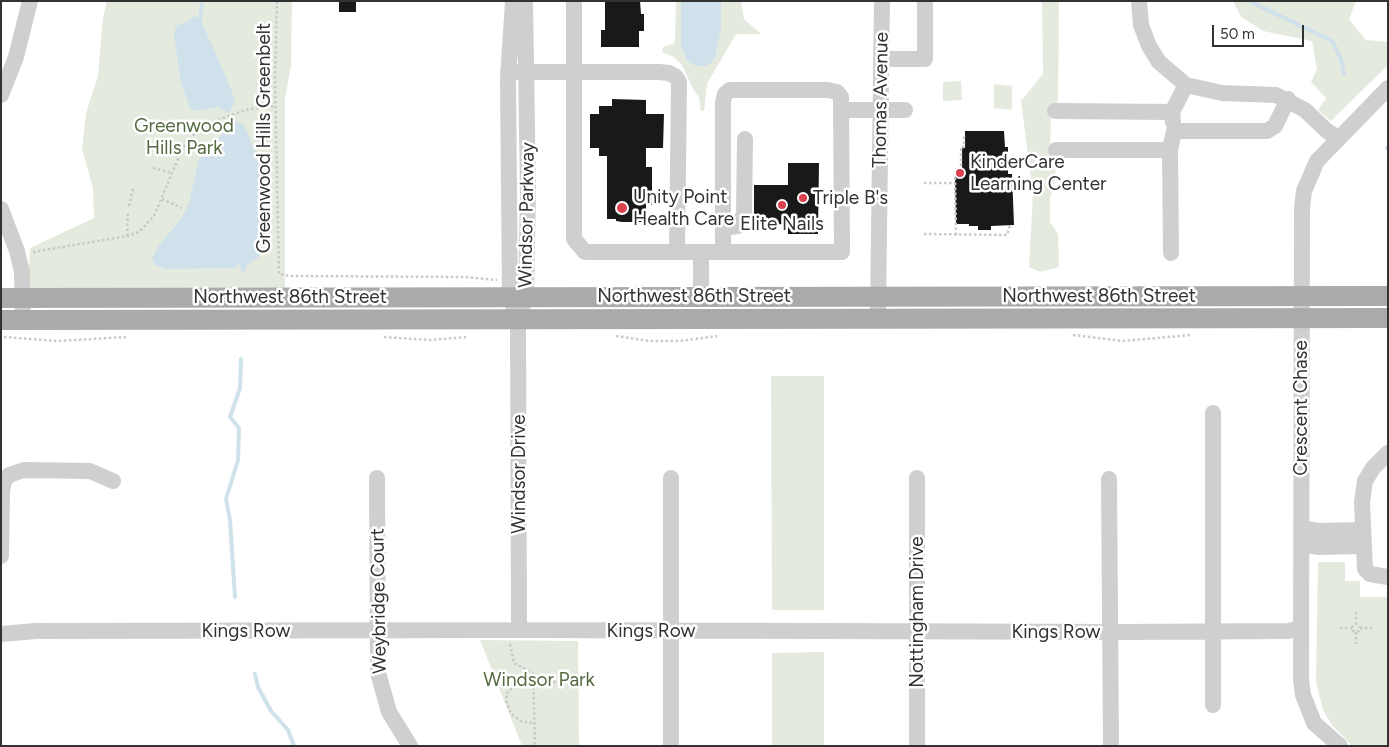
<!DOCTYPE html>
<html>
<head>
<meta charset="utf-8">
<style>
  body { margin:0 }
  #map { position:relative; width:1389px; height:747px; overflow:hidden; background:#fff; font-family:Figtree,sans-serif }
  canvas { display:block }
  .frame { position:absolute; inset:0; border:2px solid #323232; pointer-events:none }
  .scale { position:absolute; left:1212px; top:25px; width:92px; height:22px; box-sizing:border-box; border:2px solid #323232; border-top:0; padding-left:6px; font-size:15px; line-height:18px; white-space:nowrap; color:#323232; -webkit-text-stroke:4px #fff; paint-order:stroke }
</style>
</head>
<body>
<div id="map">
<canvas width="1389" height="747"></canvas>
<div class="frame"></div>
<div class="scale">50 m</div>
</div>
<script>
const c = document.querySelector('canvas').getContext('2d');
c.lineJoin = 'round';
function fill(path, color) { c.fillStyle = color; c.fill(path, 'evenodd'); }
const shape = rows => new Path2D(rows.map(r => 'M' + r).join(''));
function trace(path, color, width, dash) { c.strokeStyle = color; c.lineWidth = width; c.lineCap = dash ? 'butt' : 'round'; c.setLineDash(dash || []); c.stroke(path); }
function drawText(font, color, halo, rows, align = 'center') {
  c.font = font + ' Figtree,sans-serif'; c.lineWidth = 5; c.setLineDash([]); c.textBaseline = 'middle'; c.strokeStyle = halo; c.fillStyle = color; for (const [text, x, y, turn = 0] of rows) {
    c.save(); c.translate(x, y); c.rotate((+turn || 0) * Math.PI / 180); c.textAlign = isNaN(turn) ? turn : align; if (halo) c.strokeText(text, 0, 0); c.fillText(text, 0, 0); c.restore();
  }
}
fill(shape([
  [107,1,292,1,291,65,285,99,285,288,28,290,30,248,94,218,93,188,82,149,86,113,98,76,103,18],
  [676,1,681,1,681,47,687,61,721,28,721,1,741,1,744,19,761,34,736,34,707,84,704,111,701,111,699,97,693,89,682,65,674,57,662,52,663,47,673,44,675,41],
  [1042,1,1059,1,1058,102,1051,109,1050,158,1057,174,1050,199,1050,222,1058,234,1059,267,1040,272,1029,267,1033,193,1021,101,1043,74],
  [1233,1,1356,1,1349,19,1366,40,1388,42,1388,65,1331,121,1318,110,1326,98,1311,82,1317,69,1312,41,1263,31,1241,17],
  [961,81,962,100,943,101,943,82],
  [994,84,1012,86,1012,110,994,108],
  [771,376,824,376,824,610,772,610],
  [1318,562,1345,562,1345,581,1360,581,1360,597,1388,597,1388,746,1352,746,1332,725,1323,710,1316,682],
  [480,640,578,641,579,746,522,746],
  [824,652,824,746,772,746,772,653]
]), '#e5eade');
fill(shape([
  [681,1,721,1,721,28,715,57,711,63,705,66,696,66,687,61,681,47],
  [194,16,200,18,229,84,235,101,229,113,217,107,194,111,190,108,181,83,174,35,176,26,187,22],
  [231,119,244,125,260,162,265,195,265,237,259,257,248,264,243,274,239,264,235,268,165,269,155,265,152,258,159,245,182,218,189,203,199,159,223,133]
]), '#cfe1eb');
trace(shape([
  [1249,1,1332,41,1341,59,1344,74],
  [200,21,202,1],
  [1387,148,1388,149],
  [235,597,230,520,226,499,238,460,239,428,230,417,240,388,241,359],
  [255,674,258,687,271,711,288,730,294,746]
]), '#cfe1eb', 4);
fill(shape([
  [339,1,356,1,356,12,339,12],
  [605,1,640,1,641,14,644,14,644,31,639,31,639,47,601,47,601,30,605,30],
  [612,99,646,100,646,114,664,114,663,148,646,148,646,167,652,167,652,205,646,204,646,218,642,218,642,222,622,222,616,221,616,219,607,219,607,156,599,156,599,148,590,148,590,114,599,114,599,106,612,106],
  [965,131,1004,131,1005,147,1008,147,1008,174,1012,174,1014,225,991,226,991,230,978,230,978,226,969,226,969,224,956,224,955,174,962,174,962,147,965,147],
  [788,163,819,163,818,234,788,234,788,224,750,225,754,214,754,185,788,185]
]), '#191919');
trace(shape([
  [277,1,275,81,279,274,290,276,466,277,497,280],
  [153,168,173,173],
  [924,183,955,183],
  [162,199,182,208],
  [129,206,133,188],
  [924,234,1007,235,1010,225],
  [956,235,955,174,961,174,961,147,964,147,964,134],
  [127,236,128,213],
  [33,252,127,236,139,232,154,216,180,154,187,141,197,131,208,123,249,109,275,106],
  [1073,335,1123,341,1191,335],
  [616,336,650,341,680,341,717,336],
  [4,337,57,341,126,337],
  [384,337,430,340,468,337],
  [1356,612,1356,624],
  '1352 628a4 4 0 1 1 8 0a4 4 0 1 1-8 0Z',
  [1340,628,1352,628],
  [1360,628,1372,628],
  [1356,632,1356,644],
  [510,644,514,663,533,673,535,746],
  [532,723,521,721,511,714,506,700,508,690,527,683,565,682]
]), '#c9c9c9', 2.5, [2.5, 2.5]);
trace(shape([
  [513,1,508,79,510,297,514,307],
  [574,1,574,239,585,252,842,252,841,97,837,92,828,90,730,90,725,94,723,102,723,252],
  [1139,1,1141,25,1149,46,1159,62,1186,85,1222,93,1276,95,1305,110,1327,131,1338,138],
  [881,59,925,59,925,1],
  [508,72,659,72,669,73,676,77,679,82,677,252],
  [1,95,16,57,30,1],
  [842,110,905,110],
  [1055,111,1172,112],
  [1173,122,1172,112,1186,85],
  [1056,150,1170,150],
  [1,209,17,251,22,272,23,320],
  [723,228,738,226,744,214,745,139],
  [701,252,701,296],
  [1171,253,1170,150,1174,131,1267,131,1275,126,1288,99],
  [878,309,882,1],
  [1213,413,1213,705],
  [1388,453,1373,468,1365,481,1362,502,1365,569,1370,574,1388,577],
  [377,478,378,673,389,712,410,746],
  [1109,479,1111,746],
  [1301,528,1319,531,1362,530],
  [1301,544,1319,547,1363,546],
  [1,556,2,491,4,481,9,475,24,470,90,471,113,481],
  [519,630,518,319,526,296,528,192,525,1],
  [1,634,36,631,519,630,1122,632,1288,631,1301,628],
  [671,746,671,478],
  [917,746,917,478],
  [1340,746,1314,723,1303,695,1301,679,1302,208,1304,191,1317,161,1388,88]
]), '#cfcfcf', 16);
trace(shape([
  [1,298,1388,296],
  [1,320,1388,318]
]), '#aaa', 20);
for (const [x, y, r, color] of [
  [960,173,5,"#dc414e"],
  [803,198,5,"#dc414e"],
  [782,205,5,"#dc414e"],
  [622,208,6,"#dc414e"]
]) { const dot = new Path2D(); dot.arc(x, y, r, 0, 2 * Math.PI); c.fillStyle = color; c.fill(dot); trace(dot, '#fff', 2); }
drawText('19px', '#323232', '#fff', [
  ["Thomas Avenue",881,100,-89],
  ["Greenwood Hills Greenbelt",264,138,-90],
  ["Windsor Parkway",527,215,-89],
  ["Northwest 86th Street",694,296],
  ["Northwest 86th Street",1099,296],
  ["Northwest 86th Street",290,297],
  ["Crescent Chase",1301,408,-90],
  ["Windsor Drive",519,474,-90],
  ["Weybridge Court",379,601,-91],
  ["Nottingham Drive",917,612,-90],
  ["Kings Row",246,631],
  ["Kings Row",651,631],
  ["Kings Row",1056,632]
]);
drawText('19px', '#556b41', '#fff', [
  ["Greenwood",184,126],
  ["Hills Park",184,148],
  ["Windsor Park",539,680]
]);
drawText('19px', '#323232', '#fff', [
  ["KinderCare",970,162],
  ["Learning Center",970,184],
  ["Unity Point",633,197],
  ["Health Care",633,219],
  ["Triple B's",813,198],
  ["Elite Nails",782,224,"center"]
], 'left');
</script>
</body>
</html>
